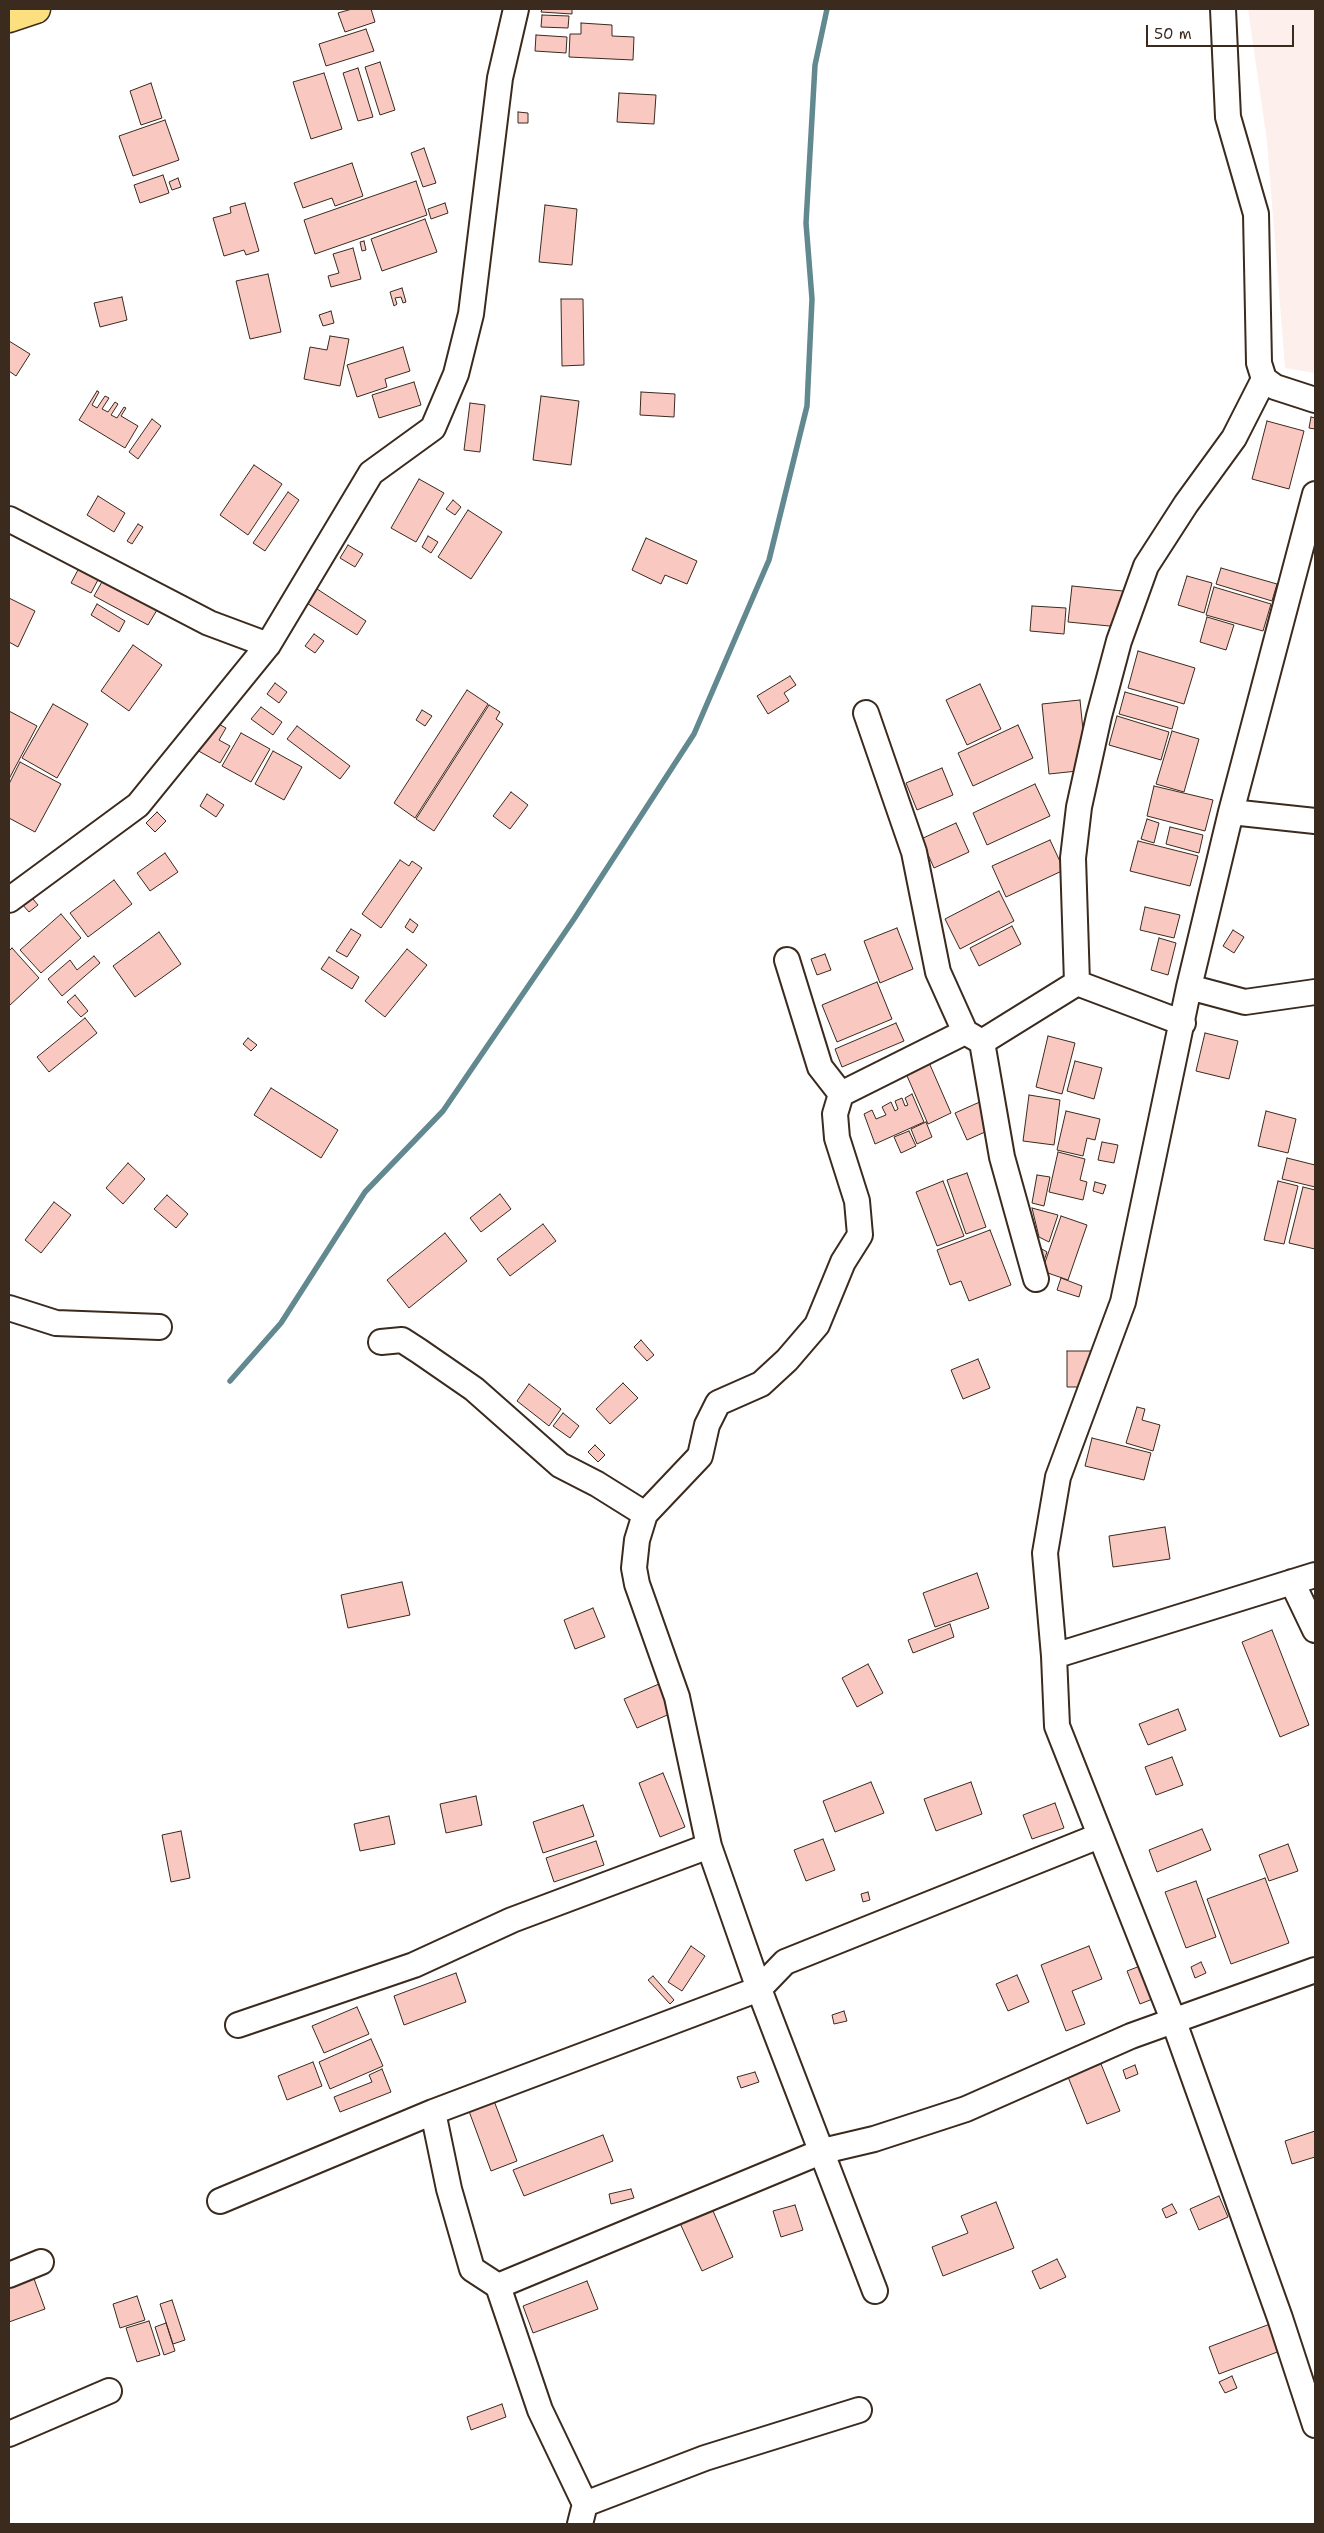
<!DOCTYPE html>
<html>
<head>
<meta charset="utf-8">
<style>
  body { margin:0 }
  #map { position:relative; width:1324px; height:2533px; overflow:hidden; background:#fff; font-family:"Shantell Sans",sans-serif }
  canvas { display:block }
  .frame { position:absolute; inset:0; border:10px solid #3b2a1e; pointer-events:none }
  .scale { position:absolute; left:1146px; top:25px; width:148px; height:22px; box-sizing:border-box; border:2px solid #3b2a1e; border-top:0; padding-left:6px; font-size:15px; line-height:18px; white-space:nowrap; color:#3b2a1e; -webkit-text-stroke:4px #fff; paint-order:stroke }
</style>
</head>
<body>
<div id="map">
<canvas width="1324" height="2533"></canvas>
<div class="frame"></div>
<div class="scale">50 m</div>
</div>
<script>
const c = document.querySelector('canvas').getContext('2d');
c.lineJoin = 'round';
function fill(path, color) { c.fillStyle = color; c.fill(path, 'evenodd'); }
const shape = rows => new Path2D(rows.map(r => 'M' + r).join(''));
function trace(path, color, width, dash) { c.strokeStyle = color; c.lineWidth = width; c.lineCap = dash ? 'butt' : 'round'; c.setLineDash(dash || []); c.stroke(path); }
fill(shape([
  [1248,9,1315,9,1315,373,1285,368,1267,141]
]), '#fdefec');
trace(shape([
  [230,1381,281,1323,365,1192,443,1111,574,919,694,734,769,560,807,406,812,299,806,223,815,65,827,9]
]), '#62898f', 5.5);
const building = shape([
  [352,9,371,9,375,22,345,32,338,13,352,9],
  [542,9,572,9,572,14,541,12,542,9],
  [542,15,569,16,568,28,541,27,542,15],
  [581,23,612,25,612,36,634,37,633,60,569,57,570,34,581,34,581,23],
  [366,29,374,51,326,66,319,44,366,29],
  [536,35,567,37,566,53,535,51,536,35],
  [380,62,395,110,380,115,365,67,380,62],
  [358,68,373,117,358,121,343,73,358,68],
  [324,73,342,129,311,139,293,82,324,73],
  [151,83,162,118,141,125,130,91,151,83],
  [619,93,656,95,654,124,617,122,619,93],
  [518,112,528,113,528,123,518,123,518,112],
  [165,120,179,160,133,176,119,136,165,120],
  [424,148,436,183,423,187,411,153,424,148],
  [352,163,363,196,335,206,332,198,303,208,294,183,352,163],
  [163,175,169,193,140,203,134,185,163,175],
  [178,178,181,187,172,190,169,182,178,178],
  [416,181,427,215,315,254,304,220,416,181],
  [245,203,259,251,246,255,244,250,224,256,213,218,231,213,230,207,245,203],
  [445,203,448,213,431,219,428,209,445,203],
  [545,205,577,209,572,265,539,262,545,205],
  [425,219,437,252,382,271,371,239,425,219],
  [364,241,366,250,362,251,360,242,364,241],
  [353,248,361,279,331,287,328,276,339,273,333,254,353,248],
  [268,274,281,332,250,339,236,281,268,274],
  [402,288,406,302,403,303,401,297,395,298,397,304,394,306,390,292,402,288],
  [122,297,127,320,100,327,94,303,122,297],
  [561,299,583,299,584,365,562,366,561,299],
  [331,311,334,323,323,326,319,315,331,311],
  [330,336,349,339,340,386,304,379,310,347,327,350,330,336],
  [9,341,30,354,16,376,9,371,9,341],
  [403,347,410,371,385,379,387,387,357,397,347,365,403,347],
  [414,382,421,405,379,418,372,395,414,382],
  [97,391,99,392,92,405,97,408,105,396,109,398,102,409,108,412,115,402,118,404,111,415,117,418,124,407,126,408,121,416,138,426,125,448,79,420,97,391],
  [641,392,675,394,674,417,640,415,641,392],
  [541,396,579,401,571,465,533,460,541,396],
  [470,403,485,405,480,452,464,450,470,403],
  [1311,417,1315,418,1315,429,1309,428,1311,417],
  [152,419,161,426,138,459,129,452,152,419],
  [1267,421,1304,431,1289,489,1252,479,1267,421],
  [254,465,282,484,248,535,220,515,254,465],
  [419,479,444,493,416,542,391,528,419,479],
  [288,492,299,500,265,551,253,543,288,492],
  [98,496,125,513,114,532,87,515,98,496],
  [453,500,461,507,455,515,446,509,453,500],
  [468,510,502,532,471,579,438,557,468,510],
  [138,524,143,527,132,544,127,541,138,524],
  [428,536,438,542,431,553,422,547,428,536],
  [646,538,697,561,687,584,665,575,661,584,632,570,646,538],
  [348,545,363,554,355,567,340,558,348,545],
  [79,568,99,578,91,593,71,583,79,568],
  [1221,568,1277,584,1272,601,1216,584,1221,568],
  [1187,576,1212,583,1204,613,1178,605,1187,576],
  [103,580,157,610,148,625,94,596,103,580],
  [311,585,366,621,357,635,302,600,311,585],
  [1072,586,1123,591,1120,627,1068,622,1072,586],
  [1214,587,1271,604,1263,631,1206,615,1214,587],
  [9,598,35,611,18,647,9,642,9,598],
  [97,604,125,621,119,632,91,615,97,604],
  [1032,606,1066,608,1064,634,1030,631,1032,606],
  [1207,617,1234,625,1226,650,1200,642,1207,617],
  [314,634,324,641,315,653,305,646,314,634],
  [133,645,162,665,129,711,101,691,133,645],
  [1138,651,1195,668,1184,704,1128,688,1138,651],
  [790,676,796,685,784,693,789,701,768,714,757,696,790,676],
  [275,683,287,692,279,703,267,694,275,683],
  [980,684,1001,729,967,745,946,700,980,684],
  [467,690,488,704,415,818,394,803,467,690],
  [1125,692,1178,707,1172,729,1119,714,1125,692],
  [1080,700,1087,770,1049,774,1042,704,1080,700],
  [53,704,88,724,57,778,22,758,53,704],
  [489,705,500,712,496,719,503,724,434,831,416,819,489,705],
  [261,707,282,722,273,735,251,719,261,707],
  [422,710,432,716,425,726,416,720,422,710],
  [9,711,37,726,9,779,9,711],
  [1117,716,1169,732,1161,760,1109,745,1117,716],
  [211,720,226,728,219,740,230,746,220,763,195,749,211,720],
  [1018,725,1033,758,973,786,958,753,1018,725],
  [297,726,350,766,340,779,287,739,297,726],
  [1172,731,1199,739,1184,792,1156,784,1172,731],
  [241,733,270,749,251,782,222,766,241,733],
  [273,751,302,767,284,800,255,784,273,751],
  [20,762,61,784,35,832,9,818,9,784,20,762],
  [942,768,953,795,917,810,906,783,942,768],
  [1035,784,1050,816,987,845,973,813,1035,784],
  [1154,786,1213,800,1205,831,1147,816,1154,786],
  [511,792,528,805,510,829,493,816,511,792],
  [207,794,224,805,216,817,200,806,207,794],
  [157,812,166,821,155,832,146,823,157,812],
  [1147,819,1159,823,1154,843,1141,839,1147,819],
  [956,823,969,852,934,868,921,839,956,823],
  [1170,827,1203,835,1199,853,1166,844,1170,827],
  [1050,840,1064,870,1006,897,992,866,1050,840],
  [1138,841,1198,856,1190,886,1130,871,1138,841],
  [165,853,178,872,150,891,137,873,165,853],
  [400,860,409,866,412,861,422,868,381,928,362,914,400,860],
  [114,880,132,904,88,937,70,913,114,880],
  [36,883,42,891,33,899,38,905,29,912,21,903,36,883],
  [999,891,1014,921,960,949,945,919,999,891],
  [1145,907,1180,915,1174,938,1140,930,1145,907],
  [61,914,81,938,41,973,20,950,61,914],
  [410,919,418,925,413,933,405,927,410,919],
  [1012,926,1021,944,979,966,970,948,1012,926],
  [897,928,913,969,880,983,864,941,897,928],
  [351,929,361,935,347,957,336,951,351,929],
  [1233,930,1244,937,1234,953,1223,946,1233,930],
  [159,932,181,964,135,997,113,966,159,932],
  [1159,938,1176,943,1168,975,1151,970,1159,938],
  [12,948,39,978,9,1006,9,951,12,948],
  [407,949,427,965,385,1017,365,1001,407,949],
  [825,954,831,970,817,975,811,959,825,954],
  [94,956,100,963,62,996,48,979,70,960,77,970,94,956],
  [329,957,359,977,352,989,321,969,329,957],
  [877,982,892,1019,837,1042,822,1005,877,982],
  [75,995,88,1011,81,1017,67,1002,75,995],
  [85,1018,97,1033,49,1072,37,1057,85,1018],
  [896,1023,904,1041,842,1067,835,1049,896,1023],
  [1205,1033,1238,1041,1229,1079,1196,1071,1205,1033],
  [1048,1036,1075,1043,1062,1094,1036,1087,1048,1036],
  [248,1038,257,1045,251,1051,243,1044,248,1038],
  [927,1058,951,1113,928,1124,904,1069,927,1058],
  [1075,1061,1102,1068,1094,1099,1067,1091,1075,1061],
  [271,1088,338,1130,321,1158,254,1115,271,1088],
  [912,1094,924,1122,875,1144,864,1114,872,1110,876,1119,886,1115,882,1107,891,1102,895,1111,898,1109,895,1101,902,1098,905,1106,908,1105,905,1098,912,1094],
  [1029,1095,1060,1100,1054,1145,1023,1141,1029,1095],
  [982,1101,994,1128,967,1140,955,1113,982,1101],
  [1066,1111,1100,1119,1095,1140,1087,1138,1083,1156,1057,1150,1066,1111],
  [1266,1111,1296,1119,1288,1153,1258,1146,1266,1111],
  [926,1122,932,1137,917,1144,911,1129,926,1122],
  [909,1131,916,1146,901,1153,894,1137,909,1131],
  [1102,1142,1118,1145,1114,1163,1098,1160,1102,1142],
  [1058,1152,1085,1159,1080,1180,1087,1182,1083,1200,1049,1192,1058,1152],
  [1287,1158,1315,1165,1315,1187,1282,1179,1287,1158],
  [128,1163,145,1179,123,1204,106,1188,128,1163],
  [967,1173,986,1227,966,1234,947,1180,967,1173],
  [1037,1175,1050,1177,1044,1206,1032,1203,1037,1175],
  [943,1181,964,1236,937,1246,916,1192,943,1181],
  [1278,1181,1298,1186,1284,1244,1264,1240,1278,1181],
  [1095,1182,1106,1185,1103,1194,1093,1191,1095,1182],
  [1303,1187,1315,1190,1315,1249,1289,1243,1303,1187],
  [500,1194,511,1209,481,1232,470,1218,500,1194],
  [167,1195,188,1214,176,1228,154,1209,167,1195],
  [54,1202,71,1215,41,1253,25,1240,54,1202],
  [1032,1208,1058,1215,1049,1242,1039,1237,1032,1208],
  [1061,1216,1087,1225,1068,1280,1042,1271,1061,1216],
  [543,1224,556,1241,510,1276,497,1259,543,1224],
  [990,1230,1011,1285,969,1301,961,1281,950,1285,937,1250,990,1230],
  [445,1233,467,1261,409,1308,387,1280,445,1233],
  [1035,1245,1047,1252,1041,1269,1035,1245],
  [1061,1278,1082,1286,1079,1297,1057,1290,1061,1278],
  [641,1340,654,1355,647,1361,634,1347,641,1340],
  [1067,1351,1093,1351,1092,1387,1067,1387,1067,1351],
  [978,1359,990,1388,963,1399,951,1370,978,1359],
  [623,1383,638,1398,610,1424,596,1409,623,1383],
  [529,1384,561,1409,549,1426,517,1401,529,1384],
  [1137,1407,1145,1409,1142,1420,1160,1425,1153,1451,1126,1443,1137,1407],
  [563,1413,579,1426,570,1438,553,1426,563,1413],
  [1092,1438,1151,1453,1144,1480,1085,1466,1092,1438],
  [595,1445,605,1455,598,1462,588,1452,595,1445],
  [1165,1527,1170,1559,1113,1567,1109,1536,1165,1527],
  [977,1573,989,1608,935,1627,923,1593,977,1573],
  [402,1582,410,1615,348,1628,341,1595,402,1582],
  [593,1608,605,1637,575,1649,564,1620,593,1608],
  [950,1624,954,1637,913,1653,908,1640,950,1624],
  [1272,1630,1309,1725,1280,1737,1242,1642,1272,1630],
  [868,1664,883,1693,857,1707,842,1678,868,1664],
  [659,1684,672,1713,637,1728,624,1699,659,1684],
  [1178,1709,1186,1730,1148,1745,1139,1724,1178,1709],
  [1172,1757,1183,1785,1156,1795,1145,1767,1172,1757],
  [663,1773,685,1827,660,1837,639,1783,663,1773],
  [871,1782,884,1813,835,1832,823,1801,871,1782],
  [971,1782,982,1814,936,1831,924,1799,971,1782],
  [476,1796,482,1825,446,1833,440,1804,476,1796],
  [1055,1803,1064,1828,1032,1839,1023,1815,1055,1803],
  [583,1805,594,1836,543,1853,533,1822,583,1805],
  [389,1816,395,1844,360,1851,354,1824,389,1816],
  [1202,1829,1211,1850,1157,1872,1149,1850,1202,1829],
  [181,1831,190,1878,171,1882,162,1835,181,1831],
  [823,1839,835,1870,806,1881,794,1850,823,1839],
  [596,1841,604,1865,554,1882,546,1858,596,1841],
  [1288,1844,1298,1871,1269,1881,1259,1855,1288,1844],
  [1265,1878,1289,1943,1231,1964,1207,1899,1265,1878],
  [1196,1881,1216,1937,1186,1948,1165,1892,1196,1881],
  [868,1892,870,1900,863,1902,861,1894,868,1892],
  [691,1946,705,1956,682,1991,668,1982,691,1946],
  [1089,1946,1102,1979,1072,1991,1085,2024,1066,2031,1041,1965,1089,1946],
  [1201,1962,1206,1973,1195,1978,1191,1967,1201,1962],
  [1148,1963,1160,1996,1140,2004,1127,1971,1148,1963],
  [456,1973,466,2002,404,2025,394,1996,456,1973],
  [1017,1975,1029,2002,1008,2011,996,1984,1017,1975],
  [653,1976,674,2000,670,2004,648,1980,653,1976],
  [357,2007,369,2034,324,2053,312,2026,357,2007],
  [844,2011,847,2021,834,2024,832,2015,844,2011],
  [371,2039,383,2066,330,2089,319,2062,371,2039],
  [313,2062,322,2086,287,2100,278,2076,313,2062],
  [1101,2064,1120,2111,1087,2124,1068,2077,1101,2064],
  [1135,2065,1138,2074,1126,2079,1123,2070,1135,2065],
  [382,2069,391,2092,340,2112,334,2097,372,2082,369,2075,382,2069],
  [755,2072,759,2082,741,2088,737,2077,755,2072],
  [491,2093,517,2161,491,2171,466,2103,491,2093],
  [1315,2131,1315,2157,1292,2164,1285,2141,1315,2131],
  [603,2135,613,2161,524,2196,513,2170,603,2135],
  [631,2189,634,2198,611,2204,609,2194,631,2189],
  [1219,2196,1228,2217,1199,2230,1190,2209,1219,2196],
  [996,2202,1014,2248,943,2276,932,2247,968,2233,961,2216,996,2202],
  [710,2204,733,2257,702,2271,678,2219,710,2204],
  [1172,2204,1177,2213,1166,2218,1162,2209,1172,2204],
  [795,2205,803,2230,781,2237,773,2211,795,2205],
  [1057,2259,1066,2277,1040,2289,1032,2271,1057,2259],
  [33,2276,45,2309,9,2322,9,2285,33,2276],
  [587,2281,598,2309,533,2333,523,2306,587,2281],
  [137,2296,145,2320,120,2328,113,2304,137,2296],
  [172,2300,185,2340,173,2344,160,2304,172,2300],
  [149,2321,160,2355,137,2362,126,2328,149,2321],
  [1278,2321,1288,2348,1219,2374,1209,2347,1278,2321],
  [166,2323,175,2351,164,2355,155,2327,166,2323],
  [1232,2376,1237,2388,1225,2393,1219,2382,1232,2376],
  [502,2404,506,2417,471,2430,467,2417,502,2404]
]);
fill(building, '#f9c9c1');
trace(building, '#3b2a1e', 1);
const minor = shape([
  [1223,9,1228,117,1256,214,1259,363,1264,379,1275,387,1315,400],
  [1315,494,1231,812,1189,987,1123,1302,1058,1477,1045,1553,1054,1656,1057,1726,1174,2022,1280,2318,1315,2425],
  [9,519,209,623,268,645],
  [866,713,914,852,938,972,965,1032,982,1042],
  [1231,812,1315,821],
  [9,900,138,805,268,645,371,473,433,428,456,374,471,314,500,78,516,9],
  [787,960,820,1067,841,1094],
  [1189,987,1245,1002,1315,992],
  [1183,1023,1077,983,1073,858,1079,807,1099,716,1119,641,1146,566,1186,504,1234,438,1264,379],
  [982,1042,1002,1157,1036,1279],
  [982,1042,1077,983],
  [9,1308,56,1323,159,1327],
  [381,1342,402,1340,419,1351,474,1389,560,1465,597,1484,645,1514],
  [1292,1582,1315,1630],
  [1054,1656,1315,1575],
  [238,2025,414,1965,512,1920,709,1846],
  [220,2201,433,2112],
  [9,2275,41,2262],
  [498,2286,823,2151,874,2139,966,2109,1131,2036,1315,1970],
  [875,2291,759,1989,709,1846,677,1697,637,1584,634,1568,637,1540,645,1514,700,1456,707,1425,718,1403,761,1384,787,1360,817,1325,843,1262,860,1235,857,1201,837,1138,835,1114,841,1094,965,1032],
  [9,2434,109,2391],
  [585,2504,705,2458,859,2410],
  [580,2524,585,2504,540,2410,498,2286,472,2269,449,2189,433,2112,759,1989,785,1962,1099,1836]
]);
const major = shape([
  [9,18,36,9]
]);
trace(minor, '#3b2a1e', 28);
trace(major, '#3b2a1e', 31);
trace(minor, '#fff', 24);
trace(major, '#fce080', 28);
</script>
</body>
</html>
